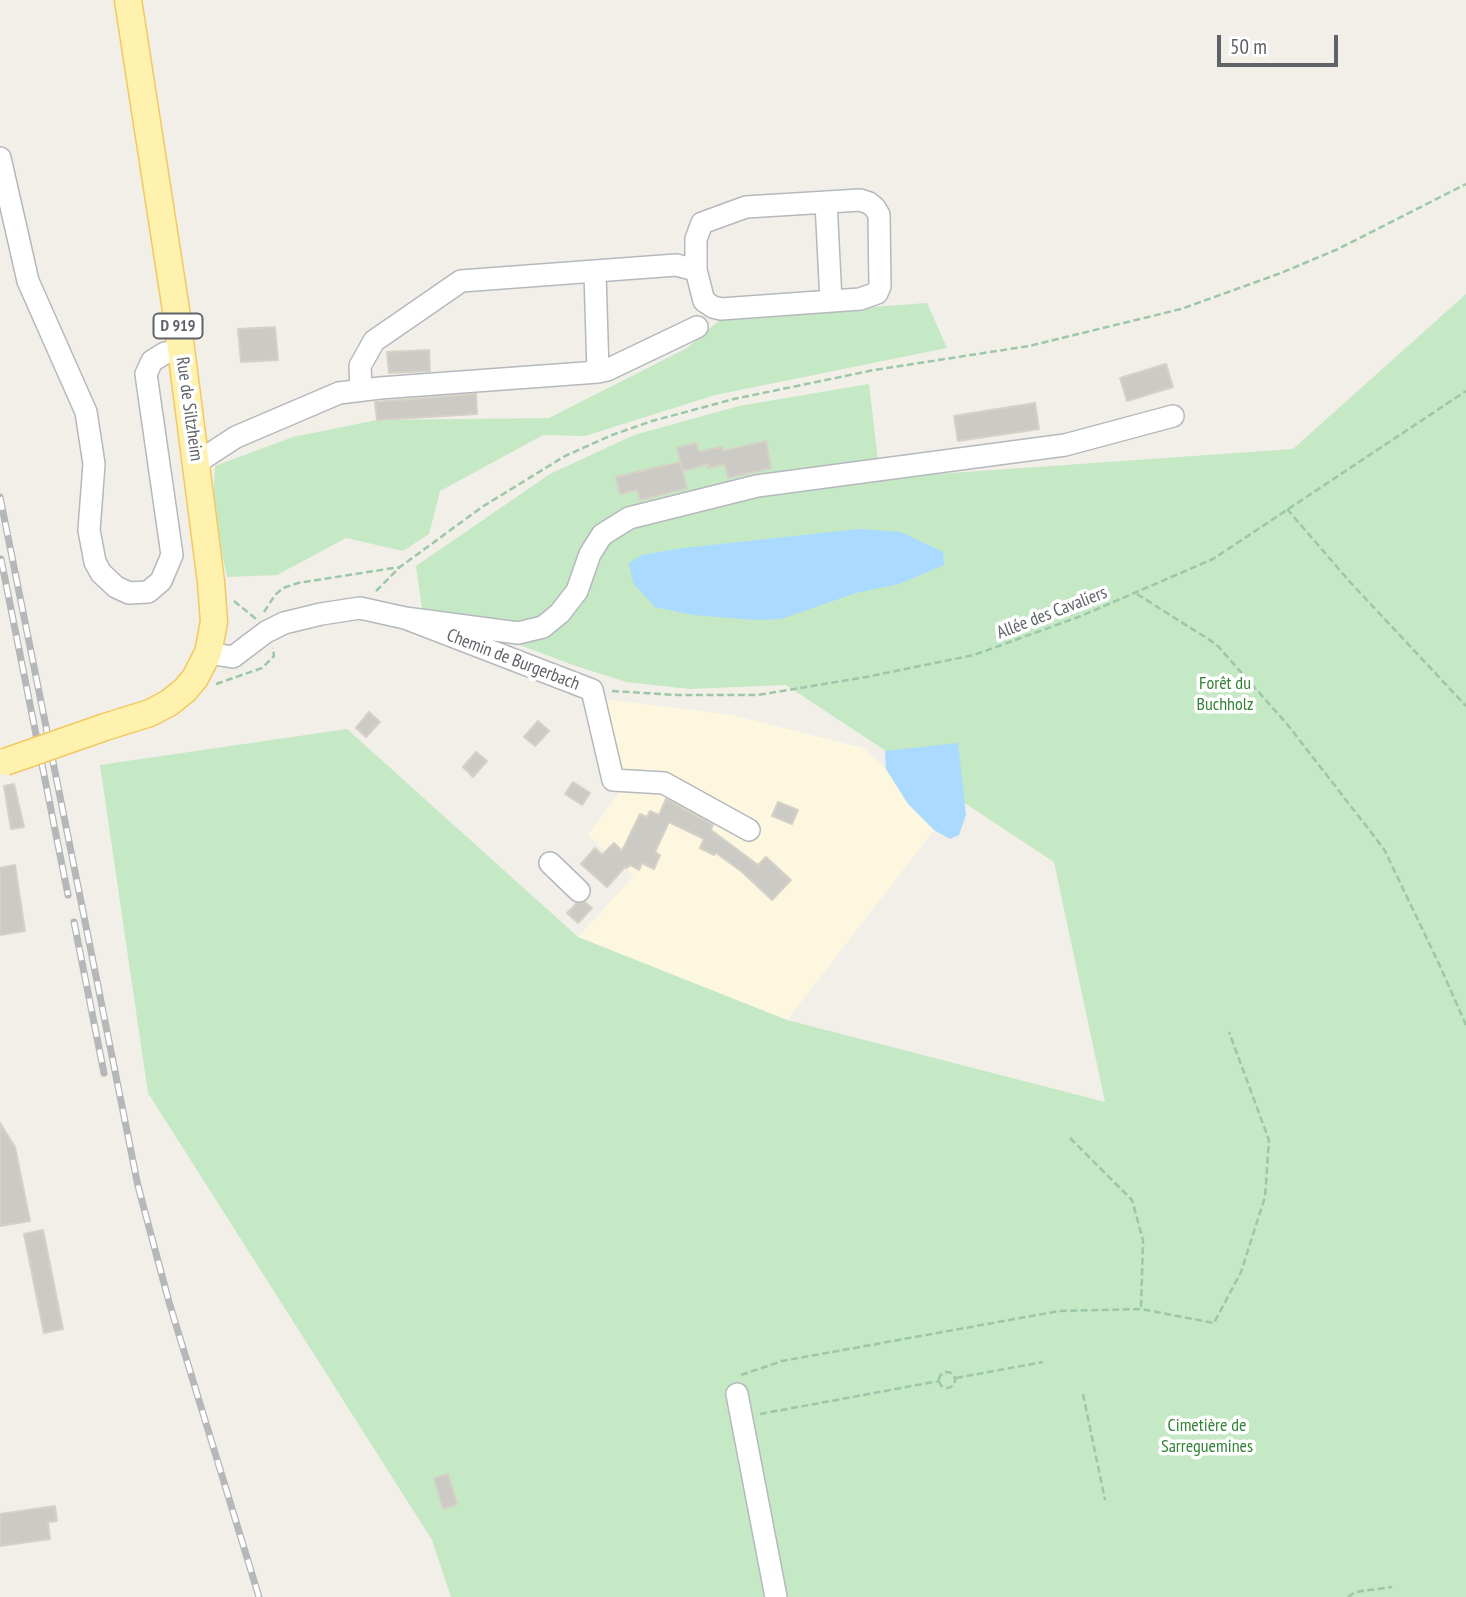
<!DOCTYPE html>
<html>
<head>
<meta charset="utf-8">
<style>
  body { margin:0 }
  #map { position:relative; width:1466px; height:1597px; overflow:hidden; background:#f1efe8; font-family:"PT Sans Narrow",sans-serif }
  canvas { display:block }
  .scale { position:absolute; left:1217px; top:35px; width:121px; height:32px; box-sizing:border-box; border:4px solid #5f6368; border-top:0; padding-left:9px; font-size:21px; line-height:24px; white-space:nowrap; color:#5f6368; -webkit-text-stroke:5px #fff; paint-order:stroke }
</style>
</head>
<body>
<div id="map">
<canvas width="1466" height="1597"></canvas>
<div class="scale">50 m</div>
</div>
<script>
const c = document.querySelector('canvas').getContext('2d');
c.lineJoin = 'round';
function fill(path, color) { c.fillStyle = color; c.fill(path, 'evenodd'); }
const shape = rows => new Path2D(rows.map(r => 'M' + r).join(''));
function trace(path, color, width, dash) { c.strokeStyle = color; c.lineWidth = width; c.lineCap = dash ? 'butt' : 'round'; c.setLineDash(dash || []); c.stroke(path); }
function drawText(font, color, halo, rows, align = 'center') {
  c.font = font + ' "PT Sans Narrow",sans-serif'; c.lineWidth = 7; c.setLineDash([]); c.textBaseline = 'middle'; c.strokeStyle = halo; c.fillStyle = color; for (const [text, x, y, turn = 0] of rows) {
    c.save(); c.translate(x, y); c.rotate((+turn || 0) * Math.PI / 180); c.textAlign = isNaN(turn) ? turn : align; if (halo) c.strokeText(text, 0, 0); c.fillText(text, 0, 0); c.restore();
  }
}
fill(shape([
  [587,697,732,715,863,748,886,769,908,804,934,830,787,1020,578,937,634,876,588,835,622,788,598,770]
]), '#fef7e0');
fill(shape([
  [1466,294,1466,1597,451,1597,432,1540,148,1093,100,765,347,729,578,937,787,1020,1105,1102,1054,862,786,685,690,689,626,682,573,665,422,608,416,566,550,474,634,435,739,406,869,384,880,478,1293,449],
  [927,303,947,348,715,395,585,436,543,435,440,491,429,534,403,551,346,538,277,575,227,577,213,510,215,466,293,437,377,420,549,418,687,348,722,318]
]), '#c5e8c5');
fill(shape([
  [859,529,901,532,943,552,944,565,899,584,856,593,781,619,755,620,693,615,655,607,633,583,629,563,642,555,684,548],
  [958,743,966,815,959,835,950,839,934,830,908,804,886,769,885,751]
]), '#aadaff');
const building = shape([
  [275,327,278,360,241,362,238,329,275,327],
  [429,350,430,371,389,373,387,352,429,350],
  [1166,364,1173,387,1127,401,1120,378,1166,364],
  [476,394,477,414,377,420,375,402,476,394],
  [1035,403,1039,429,958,441,954,416,1035,403],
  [766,441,771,468,728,478,725,464,708,468,708,464,683,471,677,448,696,443,699,452,722,447,723,451,766,441],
  [680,462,687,488,640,500,637,490,620,494,616,477,680,462],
  [369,712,380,722,366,737,356,728,369,712],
  [538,721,549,731,535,746,524,737,538,721],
  [476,752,487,761,473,777,463,767,476,752],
  [573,782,590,793,582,805,565,794,573,782],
  [14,784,24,827,11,829,4,786,14,784],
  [666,799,713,825,711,830,758,865,766,857,791,880,772,900,741,871,716,853,714,855,700,848,704,839,669,822,655,852,660,855,654,869,642,863,639,870,630,865,627,868,625,867,607,887,581,864,595,848,602,855,614,843,622,851,640,814,647,817,650,811,659,815,666,799],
  [778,802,798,810,792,824,772,816,778,802],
  [15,865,25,931,0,935,0,868,15,865],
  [585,902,592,908,578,923,567,913,576,904,585,902],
  [0,1123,15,1147,30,1221,0,1226,0,1123],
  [43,1230,63,1329,44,1333,24,1234,43,1230],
  [448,1474,457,1504,443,1509,434,1478,448,1474],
  [55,1506,57,1521,48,1522,50,1539,0,1546,0,1514,55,1506]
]);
fill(building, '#cccac5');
trace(building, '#d6d1c6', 2);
const minor = shape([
  [0,158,28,281,86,412,94,464,89,530,95,562,101,573,116,587,129,593,148,592,161,581,172,555,146,374,152,361,165,353,181,350],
  [860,200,869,203,875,208,879,215,880,286,877,293,860,299,721,309,713,307,704,301,696,270,696,239,702,223,746,207,860,200],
  [826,202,831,301],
  [595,273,598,372],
  [361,390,360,366,374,341,461,281,676,265,696,270],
  [196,463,236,437,339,393,380,388,598,372,607,370,697,327],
  [405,618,518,633,543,627,560,613,577,591,590,554,602,535,629,518,757,486,1065,445,1173,416],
  [208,653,233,657,266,632,284,623,321,614,360,608,405,618,592,690,613,780,664,783,749,830],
  [550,863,579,891],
  [737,1394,776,1597]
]);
const major = shape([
  [105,727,150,713,169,703,185,690,195,678,208,653,214,622,211,582,176,310,128,0]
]);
trace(minor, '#b5b8bc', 24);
trace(major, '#f2c960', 29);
trace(shape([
  [1287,509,1350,582,1466,706],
  [376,591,400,567,482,507,565,456,612,435,652,421,734,399,874,370,1029,346,1181,309,1281,273,1338,249,1466,184],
  [1137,594,1216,644,1287,724,1384,849,1440,966,1466,1025],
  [234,601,256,619],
  [264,612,275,595,283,588,298,583,400,567],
  [216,684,262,668,274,656,273,648],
  [612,691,677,695,758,695,866,677,974,655,1081,616,1213,559,1466,391],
  [1070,1138,1132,1200,1143,1240,1141,1309],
  '939 1380a8 8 0 1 1 16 0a8 8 0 1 1-16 0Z',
  [741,1375,782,1361,1059,1311,1141,1309,1214,1323,1241,1272,1265,1197,1269,1140,1229,1032],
  [956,1378,1043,1362],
  [1083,1394,1105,1500],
  [760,1414,939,1381],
  [1348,1597,1355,1592,1392,1587]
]), '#9cc7a9', 2.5, [7, 3.5]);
trace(minor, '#fff', 21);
trace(major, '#fff2af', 26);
const rail = shape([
  [0,497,138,1186,169,1302,259,1597],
  [1,559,68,895],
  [74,922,104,1073]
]);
trace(rail, '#b6b7b8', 7);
trace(rail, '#fff', 4.5, [13]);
const majorBridge = shape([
  [5,762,105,727]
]);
trace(majorBridge, '#f2c960', 29, []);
trace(majorBridge, '#fff2af', 26);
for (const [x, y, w] of [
  [178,326,49]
]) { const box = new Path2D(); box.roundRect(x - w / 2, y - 12.5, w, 25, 5); c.fillStyle = '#fff'; c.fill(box); trace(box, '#5f6368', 2); }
drawText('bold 16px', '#5f6368', null, [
  ["D 919",178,326]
]);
drawText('18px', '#5f6368', '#fff', [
  ["Rue de Siltzheim",189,409,82],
  ["Allée des Cavaliers",1052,613,-21],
  ["Chemin de Burgerbach",513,660,21]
]);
drawText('18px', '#348238', '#fff', [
  ["Forêt du",1225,684],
  ["Buchholz",1225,705],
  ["Cimetière de",1207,1426],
  ["Sarreguemines",1207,1447]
]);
</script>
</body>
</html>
